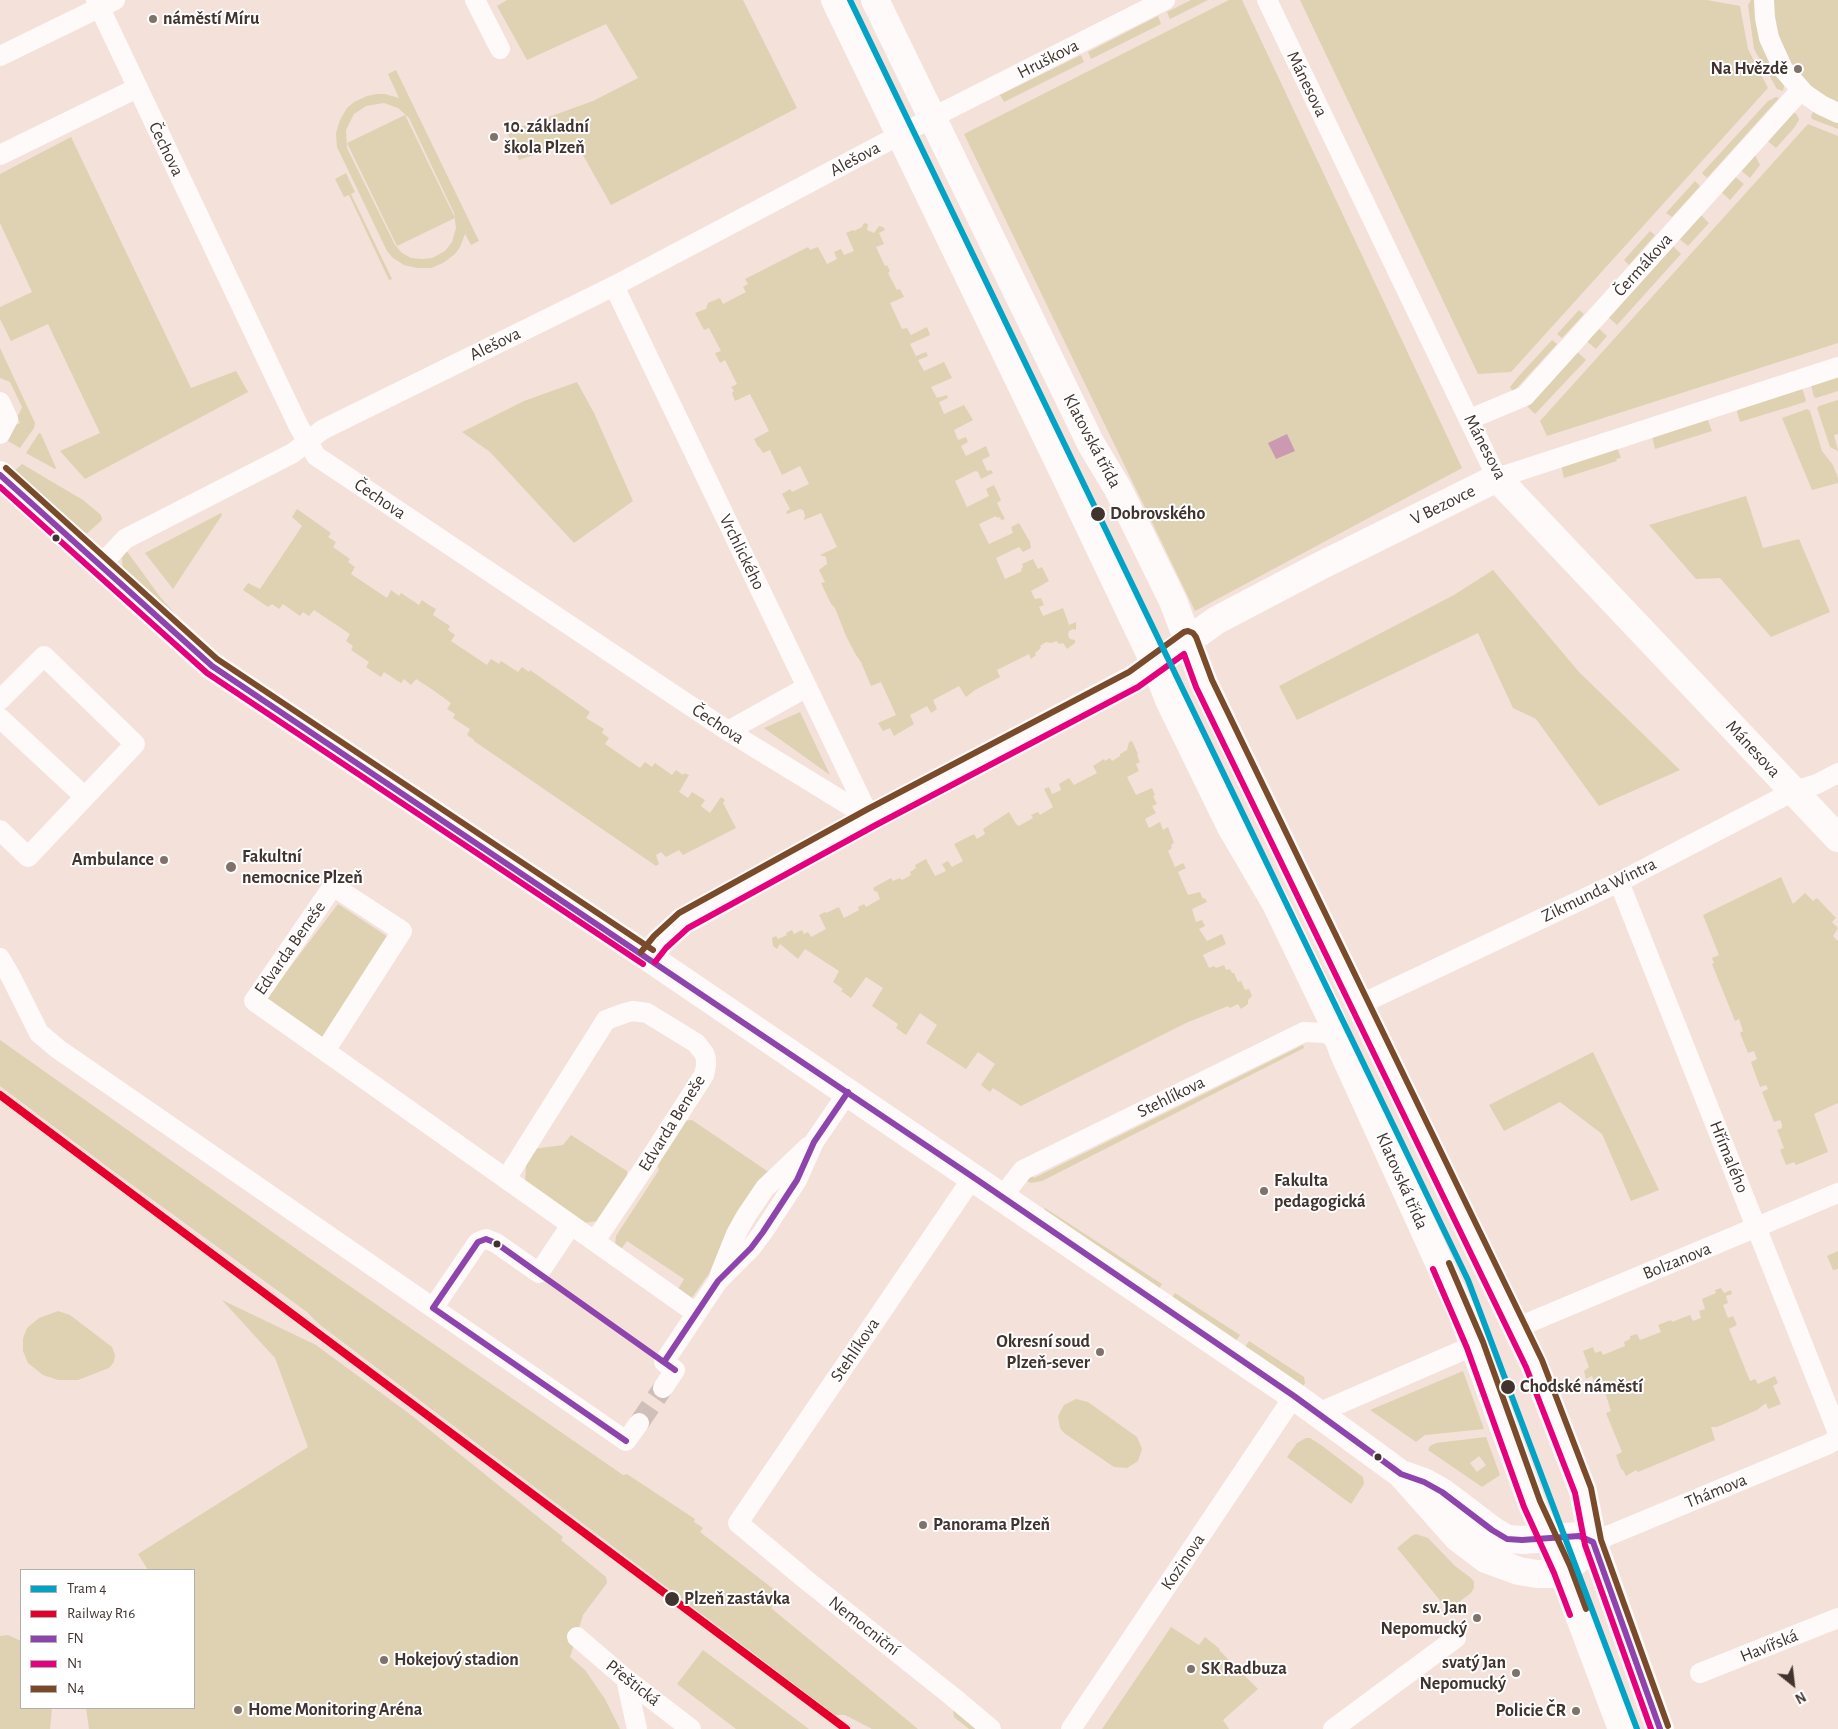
<!DOCTYPE html>
<html>
<head>
<meta charset="utf-8">
<style>
  body { margin:0 }
  #map { position:relative; width:1838px; height:1729px; overflow:hidden; background:#f4e1da; font-family:"Alegreya Sans",sans-serif }
  canvas { display:block }
  .legend { position:absolute; left:20px; top:1569px; width:175px; height:140px; box-sizing:border-box; background:#fff; border:1px solid #b3aeac; margin:0; padding:6px 9px; list-style:none; font-size:15px; color:#41342f }
  .legend li { display:flex; align-items:center; gap:10px; height:25px }
  .legend b { width:25px; border:1px solid #b3aeac }
  .north { position:absolute; left:1768px; top:1659px; width:50px; height:50px; -webkit-text-stroke:4px #fff; paint-order:stroke; rotate:151deg; font-size:14px; font-weight:700; line-height:20px; text-align:center; color:#41342f }
  .north::after { content:''; display:block; margin:auto; width:18px; height:22px; background:#41342f; clip-path:polygon(50% 0,100% 100%,50% 72%,0 100%) }
</style>
</head>
<body>
<div id="map">
<canvas width="1838" height="1729"></canvas>
<ul class="legend">
<li><b style="height:6px;background:#03a3c6"></b>Tram 4</li>
<li><b style="height:6px;background:#e4002b"></b>Railway R16</li>
<li><b style="height:6px;background:#8e44ad"></b>FN</li>
<li><b style="height:6px;background:#e5007d"></b>N1</li>
<li><b style="height:6px;background:#7a4b2a"></b>N4</li>
</ul>
<div class="north">N</div>
</div>
<script>
const c = document.querySelector('canvas').getContext('2d');
c.lineJoin = 'round';
function fill(path, color) { c.fillStyle = color; c.fill(path, 'evenodd'); }
const shape = rows => new Path2D(rows.map(r => 'M' + r).join(''));
function trace(path, color, width, dash) { c.strokeStyle = color; c.lineWidth = width; c.lineCap = dash ? 'butt' : 'round'; c.setLineDash(dash || []); c.stroke(path); }
function drawText(font, color, halo, rows, align = 'center') {
  c.font = font + ' "Alegreya Sans",sans-serif'; c.lineWidth = 4; c.setLineDash([]); c.textBaseline = 'middle'; c.strokeStyle = halo; c.fillStyle = color; for (const [text, x, y, turn = 0] of rows) {
    c.save(); c.translate(x, y); c.rotate((+turn || 0) * Math.PI / 180); c.textAlign = isNaN(turn) ? turn : align; if (halo) c.strokeText(text, 0, 0); c.fillText(text, 0, 0); c.restore();
  }
}
fill(shape([
  [507,0,743,0,797,108,611,205,575,141,519,160,507,132,593,101,638,78,606,24,527,60,497,6],
  [1191,0,1208,0,1170,19,1167,12],
  [1229,0,1242,0,1462,468,1195,611,964,134],
  [1300,0,1707,0,1740,6,1748,49,1768,88,1511,372,1478,374],
  [1751,0,1755,0,1784,86,1783,91,1777,89,1754,49,1748,5],
  [1772,0,1838,0,1838,104,1802,81,1779,46],
  [1158,16,1161,24,1091,59,1088,52],
  [1081,55,1084,62,1004,102,1000,95],
  [396,70,479,241,471,245,465,234,460,247,455,254,443,263,431,268,417,268,404,265,393,258,387,251,337,147,336,133,340,120,347,108,354,102,367,96,376,94,385,94,399,98,388,74],
  [384,103,398,108,409,118,454,213,456,228,452,242,445,251,432,258,422,259,411,258,402,253,395,245,347,148,346,130,354,114,366,106],
  [1776,97,1779,98,1707,178,1702,173,1768,101],
  [1790,109,1797,115,1799,120,1794,128,1776,148,1764,138],
  [1814,110,1838,120,1838,129,1812,119,1811,116],
  [405,115,455,218,397,246,347,143],
  [1808,124,1838,136,1838,343,1547,436,1540,421],
  [71,137,191,388,236,371,248,392,85,479,60,451,100,433,48,324,11,341,0,319,0,307,32,292,0,223,0,174],
  [1753,151,1760,165,1750,178,1738,168],
  [346,173,355,192,351,194,392,279,389,280,349,195,344,197,335,179],
  [1732,174,1744,184,1730,200,1718,189],
  [1695,181,1700,186,1672,217,1666,213],
  [1698,212,1709,223,1688,246,1676,236],
  [864,223,868,224,867,230,874,233,879,226,883,227,885,230,879,233,884,244,876,247,885,266,887,265,890,271,888,273,897,290,900,289,904,297,890,303,902,329,907,328,911,335,927,327,930,335,910,344,916,356,926,352,928,356,918,360,924,371,944,362,952,378,931,387,937,398,947,395,948,398,939,402,944,414,964,405,973,420,954,430,958,440,966,437,968,442,961,446,966,456,986,446,990,456,982,460,987,471,991,470,993,473,981,479,978,472,975,471,955,481,967,507,989,496,986,489,994,485,1001,500,997,503,1005,519,1001,520,1000,517,997,518,996,516,979,524,989,544,1013,533,1011,527,1019,523,1030,542,1031,548,1023,552,1019,547,996,558,1005,579,1022,571,1021,569,1023,567,1022,564,1033,559,1038,569,1042,567,1049,581,1031,591,1035,599,1041,598,1044,605,1039,607,1043,616,1063,608,1069,625,1076,622,1076,630,1073,629,1069,631,1068,635,1070,639,1075,640,1075,643,1067,649,1063,643,1059,644,1057,641,1051,643,1046,642,1040,646,1041,648,1035,653,1036,655,1031,659,1029,654,997,670,1000,677,975,690,966,697,959,686,933,700,937,709,931,713,927,706,910,715,914,724,894,736,890,728,883,731,878,723,896,715,881,682,871,686,861,662,856,655,846,636,835,608,831,604,821,583,825,582,819,570,827,564,826,557,820,555,837,547,821,513,804,520,805,515,803,510,800,509,787,514,786,512,790,509,782,494,790,489,792,492,809,484,800,466,782,475,770,450,763,453,759,447,758,447,754,439,769,431,750,394,735,401,732,393,734,391,731,387,737,384,725,360,720,363,715,353,721,351,709,328,704,330,695,313,706,309,708,303,720,298,723,304,746,292,743,287,748,284,745,279,808,247,810,250,818,247,827,264,837,259,834,252,841,249,844,255,854,251,846,233,853,230,854,231,862,227],
  [1650,231,1655,235,1629,265,1624,260],
  [1670,243,1681,254,1617,325,1605,314],
  [1579,310,1584,314,1562,338,1557,334],
  [1595,325,1607,336,1596,349,1584,339],
  [1552,340,1557,344,1513,392,1510,387,1518,377],
  [0,348,35,423,34,428,20,448,8,441,15,425,20,423,17,416,19,414,22,407,10,382,0,378],
  [1574,349,1586,360,1535,414,1524,403],
  [1838,377,1838,391,1816,398,1814,397,1811,385],
  [577,382,594,413,633,501,574,543,490,452,462,432,524,401],
  [1802,388,1806,400,1805,402,1740,422,1737,412,1739,408],
  [1838,400,1838,434,1834,435,1838,451,1830,447,1817,408,1819,406],
  [1807,409,1810,411,1822,451,1833,465,1838,478,1838,483,1812,490,1782,418],
  [1707,418,1712,431,1655,449,1652,436],
  [39,433,41,434,56,468,55,469,26,453],
  [1617,447,1621,458,1616,459,1617,461,1564,478,1561,465],
  [22,464,83,500,101,515,102,520,83,537,13,472],
  [1746,496,1763,548,1799,539,1830,612,1771,637,1720,578,1696,579,1649,525],
  [297,509,331,533,328,537,336,542,333,547,350,559,348,562,355,567,351,574,387,598,391,590,399,596,401,593,419,605,422,600,429,605,436,609,433,615,450,626,448,630,455,635,451,641,487,665,491,659,499,664,501,661,518,672,522,667,529,672,530,670,590,712,586,718,604,729,602,733,609,738,605,744,640,768,645,762,652,767,655,763,672,775,676,770,683,775,684,773,689,775,679,792,688,798,692,792,705,800,701,806,710,813,721,797,725,800,723,803,736,828,683,855,679,850,666,857,661,852,656,855,659,864,656,866,474,741,474,740,467,735,470,729,453,718,455,714,447,709,451,703,433,690,416,679,411,685,404,679,401,683,384,672,381,677,366,667,369,662,351,650,353,646,346,641,350,634,314,610,309,616,303,612,300,616,283,604,279,609,272,604,268,607,243,590,248,583,260,589,302,526,292,517],
  [221,513,222,515,173,589,145,553],
  [126,550,161,598,177,616,259,692,123,570,122,558],
  [1493,570,1579,672,1680,770,1599,806,1536,719,1513,708,1478,633,1297,720,1279,686,1454,595],
  [800,712,830,775,764,728],
  [1132,741,1138,754,1137,755,1140,762,1136,764,1139,771,1127,777,1136,795,1152,788,1155,795,1153,796,1157,804,1152,806,1156,813,1145,819,1149,828,1160,822,1163,830,1168,827,1174,843,1171,845,1172,848,1168,851,1175,867,1183,863,1186,868,1178,872,1188,895,1200,892,1203,899,1205,898,1207,902,1192,909,1196,922,1202,920,1205,926,1199,929,1207,941,1222,934,1226,944,1203,955,1209,968,1214,966,1216,968,1224,965,1226,970,1230,969,1232,973,1234,973,1238,982,1241,981,1245,990,1249,989,1252,996,1248,1000,1248,1004,1241,1009,1238,1004,1230,1008,1228,1006,1186,1023,1021,1106,993,1088,990,1092,981,1085,995,1064,978,1052,966,1069,926,1043,937,1025,920,1013,906,1035,896,1028,898,1024,872,1006,883,988,866,977,851,998,841,991,843,989,833,982,839,971,805,949,798,959,780,944,777,949,773,946,772,938,776,936,778,939,787,935,786,933,792,930,794,934,802,930,804,934,808,932,811,937,826,929,819,915,825,912,826,913,839,907,844,918,859,910,858,907,864,904,866,907,880,899,877,891,875,892,873,888,891,878,893,881,900,878,902,880,911,875,910,872,916,868,915,865,926,859,935,876,946,871,942,864,948,861,952,867,963,861,954,844,974,834,977,839,985,834,983,829,1009,812,1016,824,1019,826,1033,818,1031,815,1038,812,1040,815,1053,807,1044,789,1049,787,1052,794,1061,790,1059,784,1069,778,1074,785,1097,773,1093,766,1104,759,1105,761,1110,758,1112,761,1120,756,1120,754,1127,750,1129,742],
  [1781,877,1793,904,1805,893,1813,901,1817,898,1836,918,1832,922,1838,928,1833,936,1838,941,1838,1103,1814,1114,1828,1152,1796,1165,1794,1162,1786,1165,1780,1150,1784,1148,1777,1130,1782,1128,1782,1124,1780,1120,1774,1122,1762,1092,1768,1089,1766,1085,1760,1087,1751,1062,1757,1059,1754,1051,1748,1053,1740,1033,1743,1031,1739,1019,1735,1021,1712,964,1714,963,1712,958,1719,955,1703,915],
  [338,904,388,937,324,1044,265,1000],
  [0,1040,312,1260,623,1475,627,1474,695,1519,694,1522,703,1528,700,1532,781,1595,771,1608,918,1729,872,1729,845,1715,835,1715,602,1538,320,1325,307,1312,113,1171,0,1086],
  [1303,1045,1304,1048,1042,1181,1031,1183,1024,1180,1031,1173,1034,1178],
  [1593,1052,1659,1190,1631,1201,1602,1134,1560,1102,1504,1131,1489,1105],
  [692,1120,773,1175,725,1251,691,1299,677,1291,684,1279,627,1241,619,1252,615,1246,616,1236,659,1170,656,1161,682,1121],
  [571,1135,627,1171,627,1184,598,1221,584,1223,525,1183,526,1165,533,1149,563,1145],
  [1045,1208,1162,1284,1156,1294,1040,1216],
  [1838,1251,1838,1269,1833,1270,1827,1256],
  [1721,1288,1724,1293,1731,1290,1732,1294,1726,1296,1728,1303,1723,1305,1728,1318,1733,1316,1737,1325,1729,1329,1750,1381,1755,1379,1758,1384,1775,1376,1778,1383,1773,1386,1781,1404,1768,1409,1766,1403,1757,1410,1717,1427,1711,1427,1715,1440,1638,1472,1636,1470,1626,1476,1623,1470,1621,1469,1616,1455,1622,1452,1606,1413,1611,1411,1604,1389,1597,1391,1592,1376,1586,1379,1584,1371,1589,1367,1583,1351,1593,1347,1595,1353,1601,1351,1603,1355,1625,1346,1624,1342,1630,1339,1630,1336,1637,1334,1640,1340,1661,1332,1658,1325,1671,1320,1672,1322,1690,1315,1693,1321,1701,1318,1699,1311,1705,1309,1702,1299,1716,1293,1715,1290],
  [1175,1293,1240,1335,1233,1345,1169,1302],
  [222,1300,316,1345,411,1415,563,1537,561,1540,606,1577,607,1583,583,1615,570,1657,585,1670,605,1699,620,1729,89,1729,86,1708,194,1708,194,1570,148,1570,138,1554,308,1447,275,1358],
  [58,1311,70,1315,112,1347,115,1355,114,1362,109,1368,78,1380,58,1380,43,1375,28,1363,23,1351,23,1338,27,1328,39,1318],
  [1249,1341,1304,1377,1305,1383,1303,1387,1242,1351],
  [1463,1371,1484,1429,1425,1435,1416,1442,1370,1410],
  [1076,1399,1088,1402,1137,1437,1142,1449,1138,1461,1127,1468,1114,1467,1064,1433,1060,1428,1058,1416,1064,1405],
  [1486,1437,1500,1475,1482,1487,1428,1450,1430,1446,1436,1443],
  [1479,1456,1486,1465,1477,1472,1470,1463],
  [1306,1438,1310,1438,1321,1445,1363,1477,1364,1484,1351,1504,1287,1457,1297,1443],
  [1416,1534,1428,1538,1455,1566,1471,1578,1474,1582,1474,1588,1471,1593,1448,1610,1397,1548,1413,1535],
  [1171,1627,1199,1645,1205,1637,1220,1649,1219,1650,1258,1689,1223,1720,1229,1729,1102,1729],
  [8,1635,21,1641,21,1708,52,1708,50,1729,0,1729,0,1636],
  [703,1650,805,1726,809,1729,736,1729,677,1684],
  [953,1709,977,1729,969,1729,954,1717]
]), '#ded2b2');
fill(shape([
  [1287,434,1295,451,1276,459,1268,443]
]), '#cb9ab1');
trace(shape([
  [639,1423,663,1388]
]), '#d0beb8', 20, [20, 10]);
trace(shape([
  [96,0,298,425,316,456,728,731,870,818],
  [475,0,500,49],
  [1267,0,1497,478,1838,367],
  [1764,0,1765,18,1769,38,1783,69,1805,94,1821,105,1838,113],
  [0,56,115,0],
  [0,155,137,88],
  [614,286,870,818],
  [0,402,8,419,0,434],
  [1470,419,1525,396,1801,90],
  [100,566,125,539,293,453,322,430,614,286,945,111,1165,0],
  [0,700,44,656,135,744,28,857,0,830],
  [0,718,85,797],
  [728,731,807,687],
  [1619,882,1838,1433],
  [0,958,11,977,39,1033,58,1049,626,1441,639,1423],
  [1359,1005,1619,882,1794,791,1817,784,1838,773],
  [325,1051,402,931,333,886,254,1001,325,1051,335,1058,696,1313],
  [973,1177,738,1523,805,1579,953,1697,991,1729],
  [506,1179,606,1020,625,1013,633,1011,647,1013,696,1043,704,1053,706,1059,706,1066,704,1075,646,1165,595,1241],
  [1002,1197,1023,1170,1304,1032,1326,1033,1332,1037,1340,1048],
  [720,1274,736,1234,746,1216,765,1188,809,1146],
  [433,1308,478,1242,486,1239,496,1243,539,1273,571,1225],
  [1516,1328,1838,1193],
  [663,1388,675,1370,664,1362,718,1281,751,1248,763,1232,797,1180,814,1142,848,1092],
  [1318,1413,1475,1345],
  [1593,1542,1829,1444,1838,1438],
  [577,1637,626,1679,691,1729],
  [1700,1673,1838,1618],
  [626,1679,637,1729],
  [1071,1729,1294,1396],
  [1333,1729,1456,1638]
]), '#fdfaf9', 20);
trace(shape([
  [0,475,212,666,648,957,1294,1396,1401,1474,1457,1537,1486,1559,1519,1571,1537,1574,1551,1574,1569,1567,1587,1551,1593,1542,1579,1536,1522,1540,1507,1539,1492,1530,1442,1492,1424,1482,1401,1474],
  [648,957,660,942,683,921,870,818,1134,679,1217,620,1320,566,1497,478,1838,838]
]), '#fdfaf9', 28);
trace(shape([
  [835,0,1062,469,1155,664,1169,700,1231,827,1276,904,1331,1018,1344,1054,1462,1313,1532,1504,1562,1570,1622,1729],
  [875,0,1091,444,1118,489,1173,601,1204,683,1534,1364,1583,1491,1593,1542,1660,1729]
]), '#fdfaf9', 28);
trace(shape([
  [0,475,212,666,973,1177,1294,1396,1401,1474,1424,1482,1442,1492,1492,1530,1507,1539,1522,1540,1579,1536,1593,1542,1660,1729],
  [433,1308,478,1242,486,1239,496,1243,675,1370],
  [433,1308,626,1441],
  [664,1362,718,1281,751,1248,763,1232,797,1180,814,1142,848,1092]
]), '#8e44ad', 6);
trace(shape([
  [0,487,207,673,643,964],
  [655,962,666,948,688,928,874,826,1138,687,1184,654,1196,687,1526,1367,1575,1493,1585,1545,1651,1729],
  [1433,1269,1467,1348,1524,1507,1554,1573,1570,1615]
]), '#e5007d', 6);
trace(shape([
  [6,468,217,659,653,950],
  [641,952,654,936,679,913,866,810,1129,672,1184,632,1188,631,1193,633,1196,637,1212,680,1542,1360,1591,1488,1601,1540,1668,1726],
  [1449,1263,1483,1342,1540,1501,1570,1566,1586,1609]
]), '#7a4b2a', 6);
trace(shape([
  [0,1095,846,1729]
]), '#e4002b', 8);
trace(shape([
  [850,0,1468,1280,1637,1729]
]), '#03a3c6', 6);
for (const [x, y, r, color] of [
  [153,19,5,"#80716b"],
  [1798,69,5,"#80716b"],
  [494,137,5,"#80716b"],
  [1098,514,8,"#41342f"],
  [56,538,4.5,"#41342f"],
  [164,860,5,"#80716b"],
  [231,867,6,"#80716b"],
  [1264,1191,5,"#80716b"],
  [497,1244,4.5,"#41342f"],
  [1100,1352,5,"#80716b"],
  [1508,1387,8,"#41342f"],
  [1378,1457,4.5,"#41342f"],
  [923,1525,5,"#80716b"],
  [672,1599,8,"#41342f"],
  [1477,1618,5,"#80716b"],
  [384,1660,5,"#80716b"],
  [1191,1669,5,"#80716b"],
  [1516,1673,5,"#80716b"],
  [238,1710,5,"#80716b"],
  [1576,1711,5,"#80716b"]
]) { const dot = new Path2D(); dot.arc(x, y, r, 0, 2 * Math.PI); c.fillStyle = color; c.fill(dot); trace(dot, '#fff', 2); }
drawText('bold 18px', '#41342f', '#fff', [
  ["náměstí Míru",163,19],
  ["Na Hvězdě",1788,69,"right"],
  ["10. základní",504,127],
  ["škola Plzeň",504,148],
  ["Fakultní",242,857],
  ["nemocnice Plzeň",242,878],
  ["Ambulance",154,860,"right"],
  ["Fakulta",1274,1181],
  ["pedagogická",1274,1202],
  ["Okresní soud",1090,1342,"right"],
  ["Plzeň-sever",1090,1363,"right"],
  ["Panorama Plzeň",933,1525],
  ["sv. Jan",1467,1608,"right"],
  ["Nepomucký",1467,1629,"right"],
  ["Hokejový stadion",394,1660],
  ["svatý Jan",1506,1663,"right"],
  ["Nepomucký",1506,1684,"right"],
  ["SK Radbuza",1201,1669],
  ["Home Monitoring Aréna",248,1710],
  ["Policie ČR",1566,1711,"right"]
], 'left');
drawText('18px', '#41342f', '#fff', [
  ["Hruškova",1048,59,-27],
  ["Mánesova",1307,84,64],
  ["Čechova",166,149,64],
  ["Alešova",855,159,-28],
  ["Čermákova",1643,265,-48],
  ["Alešova",495,344,-26],
  ["Klatovská třída",1092,441,62],
  ["Mánesova",1485,447,62],
  ["Čechova",380,499,34],
  ["V Bezovce",1443,505,-26],
  ["Vrchlického",742,552,64],
  ["Čechova",718,724,33],
  ["Mánesova",1753,749,47],
  ["Zikmunda Wintra",1599,890,-26],
  ["Edvarda Beneše",290,948,-55],
  ["Stehlíkova",1171,1097,-26],
  ["Edvarda Beneše",672,1123,-58],
  ["Hřímalého",1729,1157,68],
  ["Klatovská třída",1402,1181,66],
  ["Bolzanova",1677,1261,-22],
  ["Stehlíkova",855,1350,-56],
  ["Thámova",1716,1491,-22],
  ["Kozinova",1183,1562,-56],
  ["Nemocniční",864,1626,38],
  ["Havířská",1769,1646,-22],
  ["Přeštická",633,1683,38]
]);
drawText('bold 18px', '#41342f', '#fff', [
  ["Dobrovského",1110,514],
  ["Chodské náměstí",1520,1387],
  ["Plzeň zastávka",684,1599]
], 'left');
</script>
</body>
</html>
